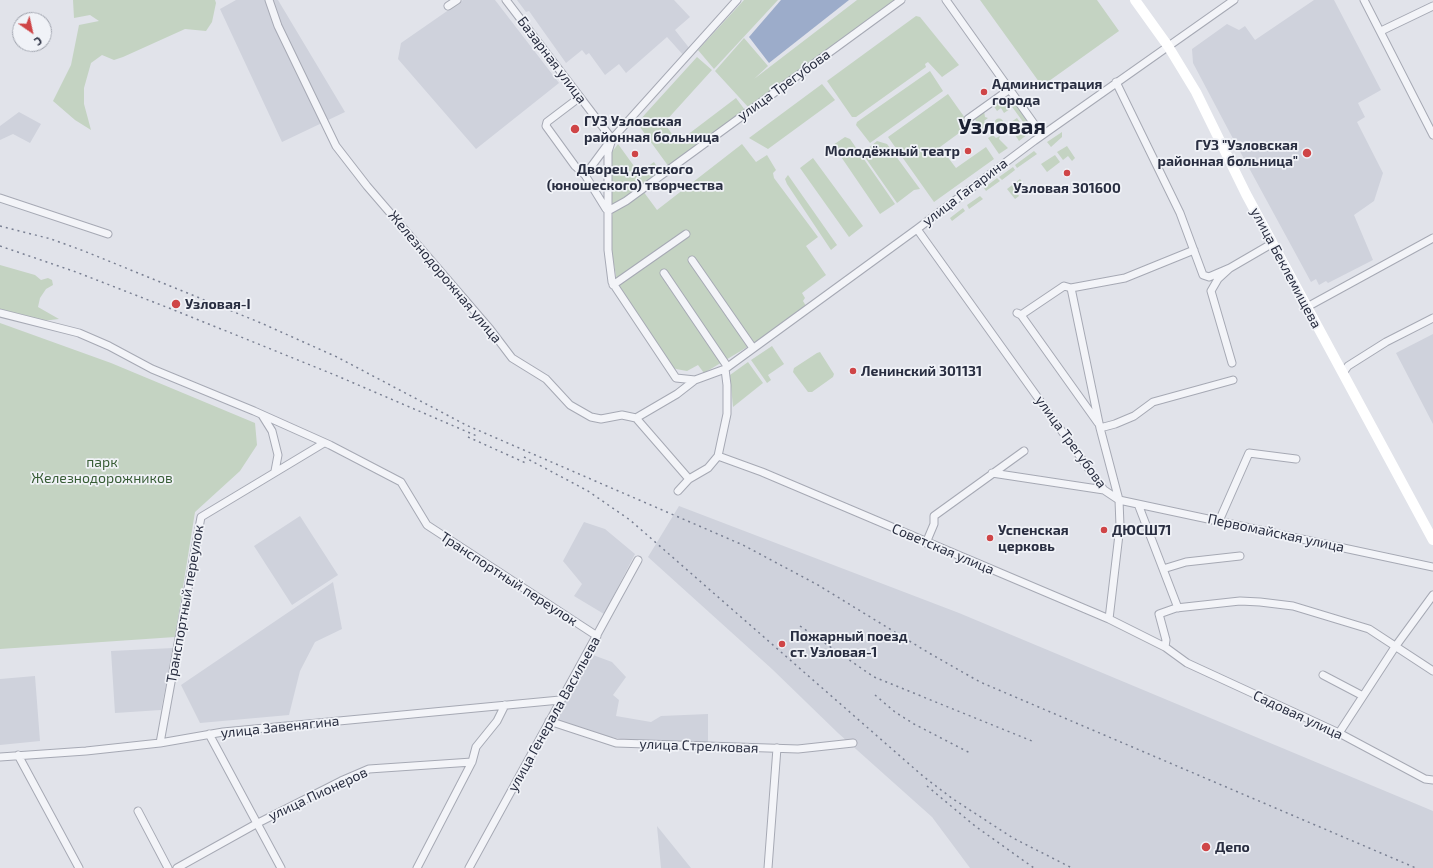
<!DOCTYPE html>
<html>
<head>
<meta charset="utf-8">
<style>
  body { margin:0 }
  #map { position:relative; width:1433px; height:868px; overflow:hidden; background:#e1e3ea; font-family:"Exo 2",sans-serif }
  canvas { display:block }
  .north { position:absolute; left:12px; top:12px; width:40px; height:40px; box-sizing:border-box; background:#f0f2f7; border:1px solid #a0a4ae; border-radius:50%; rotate:146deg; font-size:11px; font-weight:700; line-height:16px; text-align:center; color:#292e41 }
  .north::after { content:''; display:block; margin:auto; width:14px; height:18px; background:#cf4547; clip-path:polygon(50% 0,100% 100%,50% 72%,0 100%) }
</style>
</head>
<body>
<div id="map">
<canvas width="1433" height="868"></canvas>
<div class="north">С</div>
</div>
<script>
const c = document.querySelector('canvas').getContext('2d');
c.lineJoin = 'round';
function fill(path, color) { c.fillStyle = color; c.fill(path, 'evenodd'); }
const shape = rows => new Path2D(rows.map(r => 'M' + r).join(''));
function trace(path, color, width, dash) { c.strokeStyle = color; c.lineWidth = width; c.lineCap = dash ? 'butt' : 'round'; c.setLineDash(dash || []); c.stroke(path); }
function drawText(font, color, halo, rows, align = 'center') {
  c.font = font + ' "Exo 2",sans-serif'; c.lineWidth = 3.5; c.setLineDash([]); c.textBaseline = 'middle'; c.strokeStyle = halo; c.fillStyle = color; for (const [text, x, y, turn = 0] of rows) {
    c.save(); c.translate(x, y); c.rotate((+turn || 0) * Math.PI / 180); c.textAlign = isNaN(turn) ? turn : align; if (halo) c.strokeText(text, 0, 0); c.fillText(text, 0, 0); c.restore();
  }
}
fill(shape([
  [236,0,278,0,345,112,282,142,220,9],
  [463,0,495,0,559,83,476,149,398,59,401,43],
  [517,0,674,0,690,17,675,30,690,49,684,56,667,37,626,73,619,64,605,75,589,53,586,55,582,50,566,63,529,11,526,12],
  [1314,0,1334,0,1381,90,1358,103,1365,117,1357,122,1383,173,1374,201,1354,215,1373,260,1328,283,1326,281,1319,285,1316,279,1311,282,1230,133,1193,63,1192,49,1227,24,1239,30,1245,26,1255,40],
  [19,112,41,124,30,143,13,134,0,140,0,126],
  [1433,334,1433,424,1396,353],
  [679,506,959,613,1433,811,1433,868,970,868,932,817,838,733,772,669,648,557],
  [300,516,338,575,292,605,254,546],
  [584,522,605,529,635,554,604,614,574,596,582,584,563,561],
  [333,582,342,629,315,642,300,671,289,715,200,723,181,685],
  [173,648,161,710,115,713,111,651],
  [593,655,612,662,626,677,613,695,619,700,616,716,651,722,661,716,708,714,708,745,626,740,606,736,552,720,569,690,578,678],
  [35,676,40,741,0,745,0,679],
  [657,826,691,868,661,868]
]), '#cfd2dc');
fill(shape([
  [73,0,215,0,216,3,212,22,206,31,185,29,123,57,114,60,102,55,91,63,84,88,84,104,91,130,75,120,53,101,71,65,79,25,99,21,90,15,74,18],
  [744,0,778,0,714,69,698,50],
  [857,0,898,0,749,108,715,71,744,38,768,66,754,79],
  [980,0,1097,0,1119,31,1042,86],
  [916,16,920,17,959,65,942,77,928,62,925,64,926,67,856,117,852,117,827,81],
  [697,57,712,70,664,123,678,142,736,98,745,110,669,167,637,123],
  [930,71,943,91,870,143,856,125,857,122],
  [822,84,835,100,768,149,749,138],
  [948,94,970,125,940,147,956,168,986,147,994,159,934,202,888,137],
  [1005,97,1013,100,1035,130,1031,133],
  [1002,98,1010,109,1004,113,1001,108,997,111,993,105],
  [984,111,985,117,988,118,984,121,987,125,982,129,974,118],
  [1017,118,1028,134,1019,141,1012,130,1010,129,1014,126,1011,122],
  '994.5 123a4.5 4.5 0 1 1 9 0a4.5 4.5 0 1 1-9 0Z',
  [1062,132,1062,137,1051,147,1047,142],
  [993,135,996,138,1000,136,999,139,1008,148,999,154,988,138],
  [845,137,850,139,895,204,880,214,833,145],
  [877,141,887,144,920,189,914,190,897,203,862,153],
  [618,144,639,173,654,162,661,173,610,209,612,152],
  [742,144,756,162,767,155,776,170,773,173,774,178,818,237,806,246,826,275,802,293,805,298,803,301,806,306,754,343,704,373,698,365,687,371,676,369,671,366,618,287,612,253,610,229,613,212,643,191,657,210],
  [1067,146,1075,158,1072,161,1068,156,1063,160,1057,152],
  [1034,151,1037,154,1017,168,1015,165],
  [1055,155,1060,162,1047,172,1041,164],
  [813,158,863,226,849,237,800,168],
  [1013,167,1015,170,1002,180,999,177],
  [788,175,837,245,831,250,787,184,785,179],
  [997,178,1000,181,986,191,984,188],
  [1020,179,1026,187,1017,193,1019,196,1015,199,1007,189],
  [980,196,983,199,969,209,967,205],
  [963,208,965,211,952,221,950,218],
  [0,265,35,275,41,280,48,278,52,280,53,285,46,289,40,298,38,307,59,319,33,322,0,312],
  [0,323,111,363,255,423,257,445,240,471,195,512,175,637,0,649],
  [772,346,784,364,768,375,771,380,767,383,751,360],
  [820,352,834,374,833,377,812,392,808,392,793,372,794,368,817,353],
  [748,362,763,383,733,407,730,375]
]), '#c4d3c2');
fill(shape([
  [781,0,849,0,769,63,749,37]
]), '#9cacca');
const minor = shape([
  [269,0,278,26,336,146,367,186,490,329,512,358,546,379,570,405,591,417,601,419,622,415,636,418,689,479],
  [506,0,612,139],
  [946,0,1042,135],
  [1364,0,1433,135],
  [448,6,457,0],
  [1381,31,1433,6],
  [1116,82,1180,213,1203,275,1209,277,1230,268],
  [580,97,547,122,546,126,575,166,585,175,606,209],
  [968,119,1010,89],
  [585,175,608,144],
  [0,198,108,234],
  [608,211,626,201,901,0],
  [917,229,1104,490,1119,500,1433,567],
  [692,260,753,348],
  [664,273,727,366],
  [613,285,686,234],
  [1071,288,1125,278,1194,250],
  [1307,307,1433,238],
  [0,313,79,333,109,346,152,369,254,411,330,445,401,482,427,525,597,636],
  [1017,313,1021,315,1064,286,1071,288,1100,428,1119,500,1120,526,1109,619],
  [1021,315,1098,423],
  [1232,363,1211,291,1218,279,1230,268,1273,243],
  [1343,373,1348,366,1386,342,1433,318],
  [695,380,676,378,612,282,608,250,608,152,612,139,737,0],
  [262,415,272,431,278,455,275,471],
  [636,418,677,394,695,380,725,369,917,229,1034,141,1234,0],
  [1100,428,1115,424,1134,416,1153,402,1233,380],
  [718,456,762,472,1109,619,1165,647,1187,663,1339,733,1425,779,1433,780],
  [992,473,1104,490],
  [678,491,689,479,708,468,718,456,727,414,727,385,725,369],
  [1138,504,1178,608],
  [1219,521,1249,453,1296,459],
  [926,543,934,524,934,516,1024,451],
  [1163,569,1186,562,1240,556],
  [1165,647,1166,640,1159,614,1176,608,1240,601,1260,602,1293,606,1369,629,1433,671],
  [1323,675,1363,696],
  [549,721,616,743,798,749,853,743],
  [1339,733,1395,647,1433,595],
  [209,734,281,868],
  [160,743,201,517,324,443],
  [18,755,79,868],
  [0,757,86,751,160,743,223,732,560,700],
  [138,811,168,868],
  [177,868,256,824,341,781,369,769,472,762],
  [417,868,472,762,476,747,497,721,505,705],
  [469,868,638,560],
  [768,868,777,748]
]);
trace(minor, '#a6a9b4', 9);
trace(minor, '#f3f4f8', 7);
trace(shape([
  [1135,0,1168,46,1196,92,1246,194,1433,540]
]), '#fff', 10);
trace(shape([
  [0,226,51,239,84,251,261,323,337,357,466,425,743,545,818,585,929,653,980,682,1416,868],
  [0,246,76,272,174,310,335,375,477,436],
  [468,437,528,464],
  [524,457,588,491,630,520,924,777,953,799,1013,838,1072,868],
  [800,626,874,677,1032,741],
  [875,695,895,712,914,724,970,753],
  [927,786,975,826,1034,868]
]), '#7a8093', 1.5, [2, 4]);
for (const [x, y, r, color] of [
  [984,92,4,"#cf4547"],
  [575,129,5,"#cf4547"],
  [968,151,4,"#cf4547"],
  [1307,153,5,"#cf4547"],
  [635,154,4,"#cf4547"],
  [1067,173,4,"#cf4547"],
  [176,304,5,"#cf4547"],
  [853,371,4,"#cf4547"],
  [1104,530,4,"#cf4547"],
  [990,538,4,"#cf4547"],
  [782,644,4,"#cf4547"],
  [1206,847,5,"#cf4547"]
]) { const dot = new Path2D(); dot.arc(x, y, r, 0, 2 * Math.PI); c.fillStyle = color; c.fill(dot); trace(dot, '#f0f2f7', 1.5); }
drawText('14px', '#292e41', '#f0f2f7', [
  ["Базарная улица",552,60,53],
  ["улица Трегубова",784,85,-36],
  ["улица Гагарина",965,192,-37],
  ["улица Беклемищева",1286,268,62],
  ["Железнодорожная улица",445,277,50],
  ["улица Трегубова",1071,442,54],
  ["Первомайская улица",1276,533,12],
  ["Советская улица",943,549,23],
  ["Транспортный переулок",509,579,33],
  ["Транспортный переулок",185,604,-80],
  ["улица Генерала Васильева",554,714,-61],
  ["Садовая улица",1298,715,25],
  ["улица Завенягина",280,727,-6],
  ["улица Стрелковая",699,746,2],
  ["улица Пионеров",318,794,-25]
]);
drawText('bold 14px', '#292e41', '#f0f2f7', [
  ["Администрация",992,84],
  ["города",992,100],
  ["ГУЗ Узловская",584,121],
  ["районная больница",584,137],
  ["ГУЗ \"Узловская",1298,145,"right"],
  ["районная больница\"",1298,161,"right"],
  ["Молодёжный театр",960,151,"right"],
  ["Дворец детского",635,169,"center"],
  ["(юношеского) творчества",635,185,"center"],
  ["Узловая 301600",1067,188,"center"],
  ["Узловая-I",185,304],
  ["Ленинский 301131",861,371],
  ["Успенская",998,530],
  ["церковь",998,546],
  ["ДЮСШ71",1112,530],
  ["Пожарный поезд",790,636],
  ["ст. Узловая-1",790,652],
  ["Депо",1215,847]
], 'left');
drawText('14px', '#385d36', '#f0f2f7', [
  ["парк",102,462],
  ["Железнодорожников",102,478]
]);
drawText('bold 22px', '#1b2032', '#f0f2f7', [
  ["Узловая",1002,127]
]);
</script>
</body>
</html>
